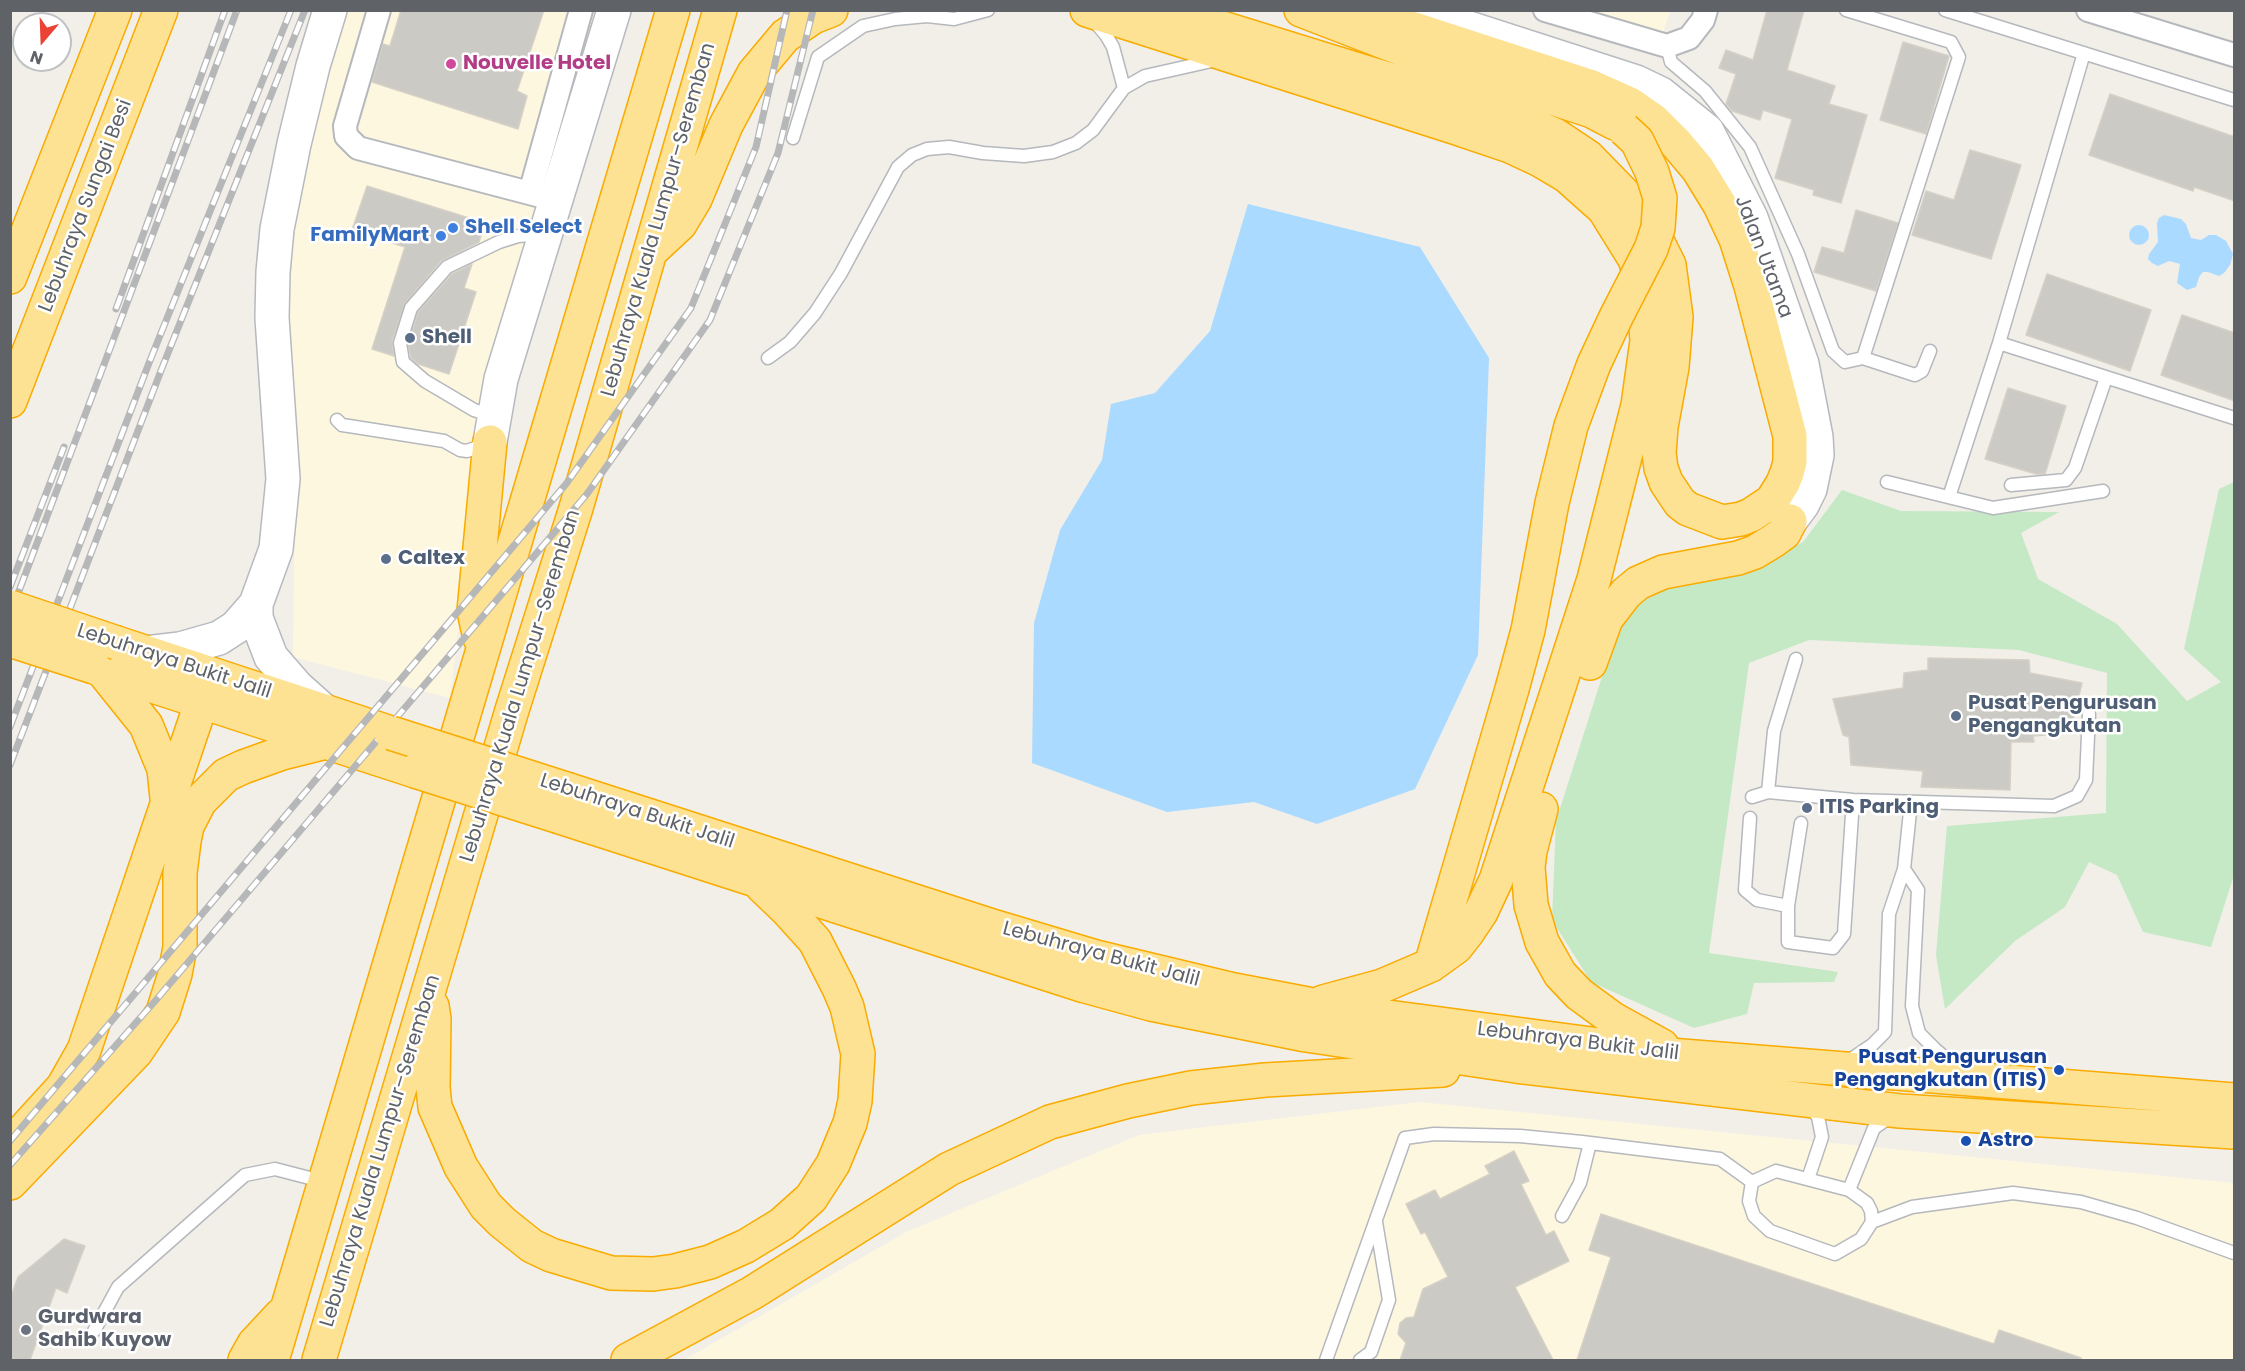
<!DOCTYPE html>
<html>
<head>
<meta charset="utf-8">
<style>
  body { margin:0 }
  #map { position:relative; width:2245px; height:1371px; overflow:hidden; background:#f1efe8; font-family:Poppins,sans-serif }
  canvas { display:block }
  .frame { position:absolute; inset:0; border:12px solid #5f6368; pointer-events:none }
  .north { position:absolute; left:12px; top:12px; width:60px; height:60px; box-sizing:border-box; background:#fff; border:2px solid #bfc1c3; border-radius:50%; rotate:199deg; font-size:16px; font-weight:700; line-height:24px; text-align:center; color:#5f6368 }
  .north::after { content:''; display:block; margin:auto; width:21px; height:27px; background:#ea4335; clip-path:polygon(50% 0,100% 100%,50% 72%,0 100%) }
</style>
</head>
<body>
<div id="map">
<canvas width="2245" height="1371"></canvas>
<div class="frame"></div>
<div class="north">N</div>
</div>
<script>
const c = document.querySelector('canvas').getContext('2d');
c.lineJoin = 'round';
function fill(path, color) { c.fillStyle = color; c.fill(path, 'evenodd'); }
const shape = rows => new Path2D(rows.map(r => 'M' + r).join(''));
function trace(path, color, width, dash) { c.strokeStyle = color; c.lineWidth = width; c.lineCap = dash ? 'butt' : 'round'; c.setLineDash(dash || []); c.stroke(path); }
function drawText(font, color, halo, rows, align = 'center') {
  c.font = font + ' Poppins,sans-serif'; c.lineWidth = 5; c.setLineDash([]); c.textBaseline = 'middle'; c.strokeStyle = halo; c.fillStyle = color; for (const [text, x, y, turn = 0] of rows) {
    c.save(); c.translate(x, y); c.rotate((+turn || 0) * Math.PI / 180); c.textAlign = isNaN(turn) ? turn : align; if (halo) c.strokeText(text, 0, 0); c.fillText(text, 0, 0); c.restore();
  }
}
fill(shape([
  [343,11,601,11,488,385,450,698,293,657,295,481,291,416,287,256,300,176],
  [1590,11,1670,10,1670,11,1663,33],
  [1419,1102,2234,1183,2234,1360,684,1360,906,1232,1139,1135]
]), '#fef7e0');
fill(shape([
  [2234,482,2234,875,2211,947,2143,932,2117,875,2089,862,2065,907,2015,941,1945,1009,1936,955,1947,826,2106,813,2107,673,2019,650,1809,640,1749,663,1709,953,1838,972,1834,982,1754,983,1747,1014,1694,1028,1591,982,1552,920,1556,821,1622,614,1665,583,1753,570,1803,542,1842,490,1901,511,2059,512,2021,533,2038,579,2117,624,2187,701,2221,682,2184,649,2219,489]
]), '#c5e8c5');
fill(shape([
  [1248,204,1420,247,1489,358,1478,655,1415,789,1317,824,1254,802,1167,812,1032,763,1034,623,1060,530,1102,460,1111,404,1155,393,1210,331],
  [2164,215,2181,219,2186,224,2191,238,2201,240,2209,235,2216,235,2226,241,2233,254,2230,265,2224,273,2219,276,2208,272,2203,272,2199,277,2196,287,2187,290,2177,283,2180,264,2169,261,2158,266,2152,263,2148,259,2149,254,2158,242,2157,223,2159,218],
  '2129 235a10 10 0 1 1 20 0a10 10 0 1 1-20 0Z'
]), '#aadaff');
const building = shape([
  [401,10,544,10,517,91,527,96,518,129,372,82,383,44,390,46,401,10],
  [1767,10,1804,10,1787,70,1835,86,1829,104,1867,115,1841,203,1813,195,1814,190,1775,178,1792,119,1763,110,1760,120,1732,111,1726,104,1736,74,1719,68,1726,50,1753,60,1767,10],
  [1903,42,1949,56,1926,134,1880,120,1903,42],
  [2110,94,2235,137,2235,201,2194,187,2193,191,2089,155,2110,94],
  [1970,150,2021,165,1991,259,1912,235,1926,191,1954,200,1970,150],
  [367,186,485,223,479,242,441,261,405,303,392,341,394,356,372,349,405,247,352,230,367,186],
  [1856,210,1898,223,1876,291,1814,272,1822,247,1844,253,1856,210],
  [472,264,464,288,476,292,449,374,418,364,411,358,408,344,418,312,452,274,472,264],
  [2047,274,2151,310,2130,371,2026,335,2047,274],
  [2182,315,2235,333,2235,401,2161,375,2182,315],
  [2008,388,2066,406,2045,474,2036,474,1985,459,2008,388],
  [1928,658,2029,660,2030,673,2082,683,2070,733,2033,736,2034,742,2011,742,2010,790,1921,787,1923,771,1851,765,1849,737,1843,735,1833,699,1903,688,1904,673,1928,670,1928,658],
  [1514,1151,1529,1181,1521,1184,1546,1235,1554,1231,1569,1261,1515,1287,1553,1360,1400,1360,1406,1343,1398,1334,1400,1323,1406,1318,1414,1317,1423,1289,1448,1277,1425,1232,1421,1234,1406,1204,1435,1190,1440,1199,1490,1174,1485,1166,1514,1151],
  [1601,1214,1994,1344,1999,1330,2081,1358,2081,1360,1577,1360,1611,1257,1589,1250,1601,1214],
  [64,1239,85,1246,67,1293,56,1288,30,1360,10,1360,10,1299,18,1277,64,1239]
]);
fill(building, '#cccac5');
trace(building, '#d6d1c6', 1.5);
const lane = shape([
  [1846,10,1951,42,1959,57,1863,358],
  [1945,10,2234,100],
  [1095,22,1106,35,1113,47,1124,88],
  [1667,46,1671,62,1705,91,1750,147,1798,254,1833,351,1845,362,1863,358,1915,375,1922,371,1930,351],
  [793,138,818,57,863,26,895,19,927,16,954,19,988,10],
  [1999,343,2234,418],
  [768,358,790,342,815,313,841,273,898,167,912,155,927,149,949,147,983,153,1024,156,1053,152,1076,143,1093,130,1124,88,1145,76,1216,60],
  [493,416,474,410,425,381,403,362,400,343,411,308,447,267,499,242,518,236,542,234],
  [337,420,342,425,349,426,444,441,460,450,467,451,486,444],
  [1887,482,1993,508,2103,491],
  [2011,485,2066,480,2075,468,2106,378],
  [1949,497,1999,343,2084,53],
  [1768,792,1774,731,1796,659],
  [1752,797,1768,792,1853,800,2054,806,2077,796,2086,780,2089,714],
  [1750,818,1745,890,1757,900,1788,906],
  [1801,823,1788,906,1788,942,1833,948,1844,934,1853,800],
  [1904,869,1918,890,1912,1006,1919,1033,1936,1050,1960,1070],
  [1847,1062,1872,1045,1885,1032,1889,914,1904,869,1911,802],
  [1776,1171,1849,1190,1867,1203,1871,1211,1872,1222,1861,1239,1835,1254,1770,1231,1754,1216,1749,1201,1752,1182,1776,1171],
  [1808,1179,1822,1137,1818,1117,1809,1105],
  [1849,1190,1874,1128,1891,1116],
  [1562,1216,1580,1183,1590,1143],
  [1872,1222,1912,1207,2013,1193,2081,1202,2137,1218,2234,1253],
  [94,1331,118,1287,245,1175,275,1169,325,1182],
  [1326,1360,1405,1138,1434,1134,1520,1136,1582,1142,1720,1159,1752,1182],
  [1360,1360,1371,1352,1389,1300,1376,1222]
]);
const street = shape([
  [379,10,345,126,346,136,358,148,556,200],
  [1545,10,1667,46,1689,38,1703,20,1706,10],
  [2088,10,2234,55],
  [530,193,581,10]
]);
const secondary = shape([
  [1413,10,1636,82,1661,94,1707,131,1751,218,1802,364,1816,437,1817,455,1810,489,1802,505,1790,521],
  [490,442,501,379,614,10],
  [146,653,180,649,219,638,236,627,256,604],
  [325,712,297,687,271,657,256,618,256,604,276,549,283,479,272,318,273,272,277,229,294,144,313,66,330,10]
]);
const highway = shape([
  [1087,10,1454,127,1510,146,1540,160,1567,176,1604,209,1635,259,1643,285,1647,341,1638,405,1594,579,1496,880,1481,912,1467,933,1456,947,1431,965,1382,986,1323,1002],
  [1164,10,1517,119,1555,135,1588,157,1632,202,1648,223,1669,265,1676,317,1672,367,1661,427,1659,453,1661,468,1666,482,1680,503,1688,509,1722,522,1741,519,1751,515,1772,501,1783,483,1787,473,1790,462,1790,436,1751,286,1736,239,1720,205,1698,169,1676,143,1653,120,1630,104,1592,87,1356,10],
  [1301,10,1410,52,1592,111,1615,123],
  [651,251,680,224,695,199,726,125,754,73,785,36,813,17,831,10],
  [10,277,115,10],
  [10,401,161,10],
  [480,638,474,611,490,442],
  [117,643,391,733],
  [1590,663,1606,619,1626,593,1638,583,1663,572,1738,558,1755,552,1773,541,1784,533,1790,521],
  [94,667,415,771],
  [101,669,146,725,164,769,167,798],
  [569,790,992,926,1096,957,1234,990,1313,1005,1388,1017,1682,1056,2234,1100],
  [1541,809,1530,851,1528,867,1531,905,1542,942,1560,974,1579,994,1613,1019,1662,1046],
  [560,817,1085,986,1151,1004,1306,1035,1516,1066,1900,1111,2234,1132],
  [1431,965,1512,689],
  [432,1006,434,1019,433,1088,435,1107,461,1167,486,1206,502,1222,532,1246,551,1255,611,1273,653,1274,675,1271,710,1262,746,1246,782,1224,811,1198,833,1164,850,1123,855,1101,858,1054,847,1007,839,988,815,941,786,909,761,885],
  [10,1145,63,1087,84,1050,211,674],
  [10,1183,136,1052,163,1012,175,974,180,947,180,873,184,841,187,826,200,801,226,775,243,767,282,753,326,742],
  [245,1360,254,1344,281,1315],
  [272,1360,673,10],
  [319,1360,512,710,576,508,720,10],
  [628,1360,752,1293,949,1169,1050,1122,1128,1101,1191,1088,1265,1080,1443,1070]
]);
trace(lane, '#b5b8bc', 15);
trace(street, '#b5b8bc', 26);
trace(secondary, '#b6babf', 36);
trace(highway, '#f9ab00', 36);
trace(lane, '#fff', 12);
trace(street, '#fff', 22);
trace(secondary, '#fff', 33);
trace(highway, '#fde293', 33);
const rail = shape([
  [116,309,225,10],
  [10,587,64,447],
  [10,615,237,10],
  [10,727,149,363,291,10],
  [10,765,162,368,305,10],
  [10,1141,566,484,691,308,756,147,787,10],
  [10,1165,156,1000,587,494,710,320,778,153,813,10]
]);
trace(rail, '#b6b7b8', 7);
trace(rail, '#fff', 4.5, [14]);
const highwayBridge = shape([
  [10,607,117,643],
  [10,640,94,667],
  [1512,689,1528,630,1552,503,1571,426,1594,364,1617,315,1651,249,1658,228,1660,198,1652,172,1637,141,1624,129],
  [391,733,569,790],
  [415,771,560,817]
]);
trace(highwayBridge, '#f9ab00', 36, []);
trace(highwayBridge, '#fde293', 33);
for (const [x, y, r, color] of [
  [451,64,6,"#d1479c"],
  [453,228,6,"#3f7fe0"],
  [441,236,6,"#3f7fe0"],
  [410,338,6,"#5c6f8a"],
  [386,559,6,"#5c6f8a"],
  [1956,716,6,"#5c6f8a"],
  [1807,808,6,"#5c6f8a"],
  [2059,1070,6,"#1a4fb4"],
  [1966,1141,6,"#1a4fb4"],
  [26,1330,6,"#6b7280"]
]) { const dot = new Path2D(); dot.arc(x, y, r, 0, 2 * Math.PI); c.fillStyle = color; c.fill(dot); trace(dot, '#fff', 2); }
drawText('bold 20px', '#b23c85', '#fff', [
  ["Nouvelle Hotel",463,64]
], 'left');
drawText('20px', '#5f6368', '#fff', [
  ["Lebuhraya Sungai Besi",86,206,-69],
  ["Lebuhraya Kuala Lumpur–Seremban",659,220,-74],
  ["Jalan Utama",1763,257,69],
  ["Lebuhraya Bukit Jalil",174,662,18],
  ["Lebuhraya Kuala Lumpur–Seremban",521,686,-73],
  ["Lebuhraya Bukit Jalil",637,812,18],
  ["Lebuhraya Bukit Jalil",1101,955,15],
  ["Lebuhraya Bukit Jalil",1578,1042,7],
  ["Lebuhraya Kuala Lumpur–Seremban",381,1151,-73]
]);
drawText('bold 20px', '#366cbe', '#fff', [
  ["Shell Select",465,228],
  ["FamilyMart",429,236,"right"]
], 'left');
drawText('bold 20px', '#4e5e75', '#fff', [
  ["Shell",422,338],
  ["Caltex",398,559],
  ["Pusat Pengurusan",1968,704],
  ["Pengangkutan",1968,727],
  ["ITIS Parking",1819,808]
], 'left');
drawText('bold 20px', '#164399', '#fff', [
  ["Pusat Pengurusan",2047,1058],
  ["Pengangkutan (ITIS)",2047,1081],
  ["Astro",1978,1141,"left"]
], 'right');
drawText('bold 20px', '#5b616d', '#fff', [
  ["Gurdwara",38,1318],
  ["Sahib Kuyow",38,1341]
], 'left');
</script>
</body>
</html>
